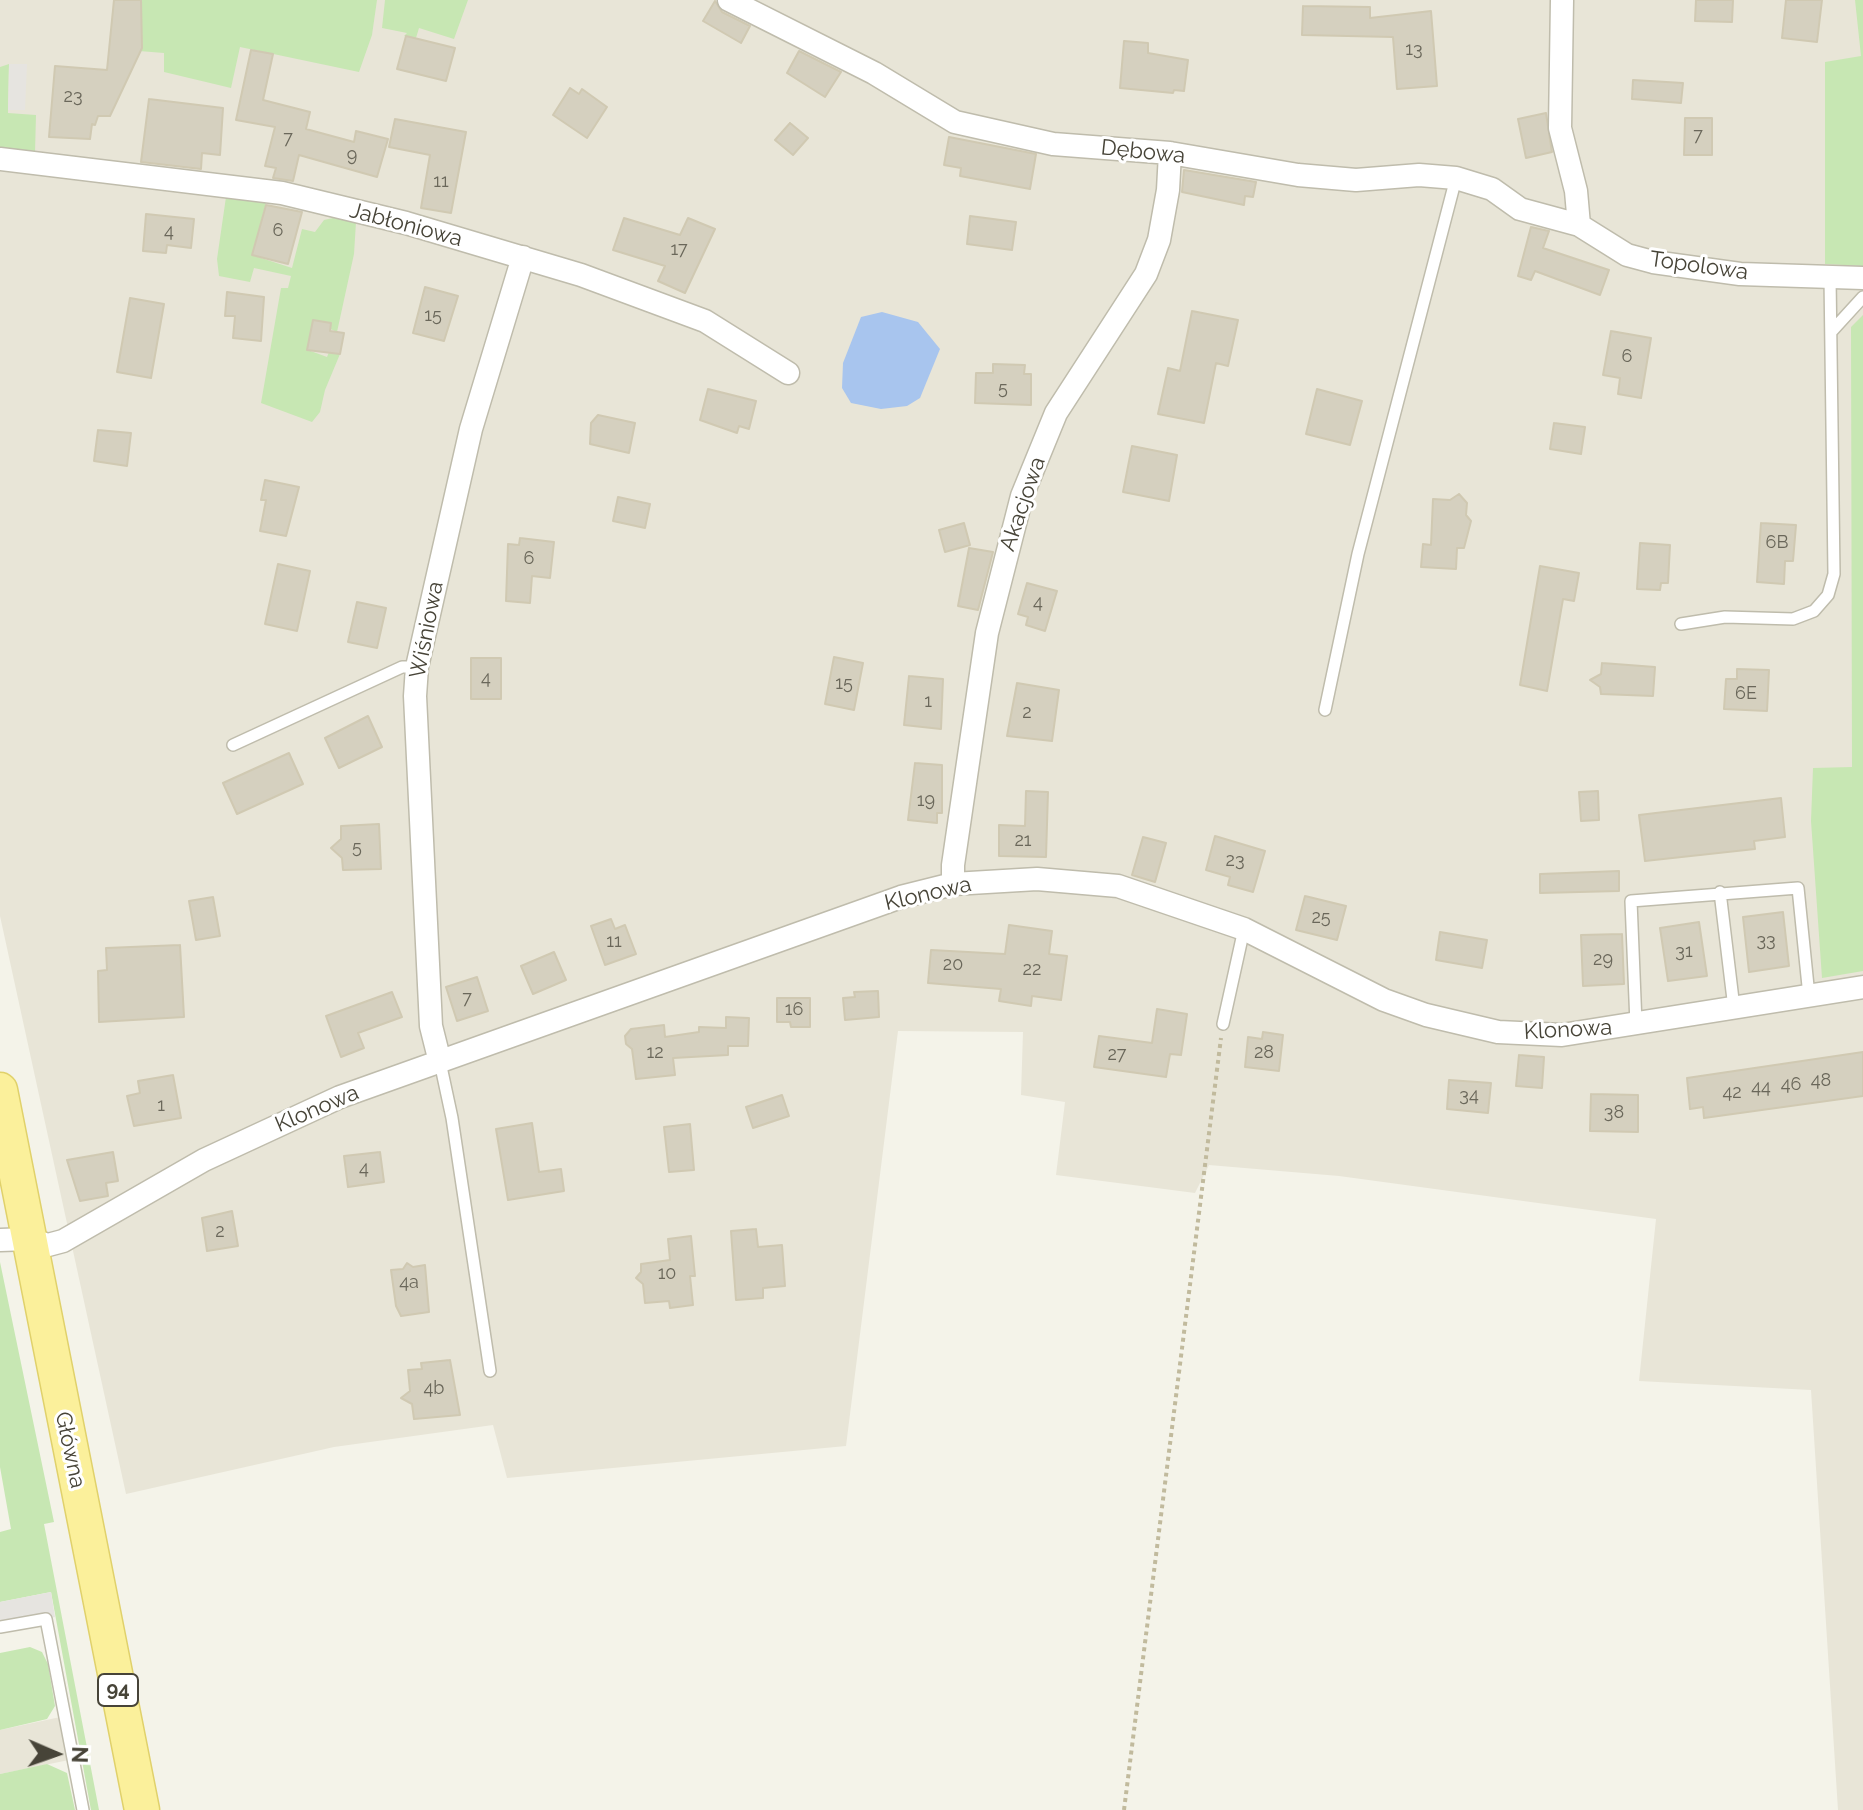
<!DOCTYPE html>
<html>
<head>
<meta charset="utf-8">
<style>
  body { margin:0 }
  #map { position:relative; width:1863px; height:1810px; overflow:hidden; background:#f4f3e9; font-family:Raleway,sans-serif }
  canvas { display:block }
  .north { position:absolute; left:16px; top:1714px; width:80px; height:80px; -webkit-text-stroke:6px #fff; paint-order:stroke; rotate:92deg; font-size:22px; font-weight:700; line-height:32px; text-align:center; color:#474438 }
  .north::after { content:''; display:block; margin:auto; width:28px; height:36px; background:#474438; clip-path:polygon(50% 0,100% 100%,50% 72%,0 100%) }
</style>
</head>
<body>
<div id="map">
<canvas width="1863" height="1810"></canvas>
<div class="north">N</div>
</div>
<script>
const c = document.querySelector('canvas').getContext('2d');
c.lineJoin = 'round';
function fill(path, color) { c.fillStyle = color; c.fill(path, 'evenodd'); }
const shape = rows => new Path2D(rows.map(r => 'M' + r).join(''));
function trace(path, color, width, dash) { c.strokeStyle = color; c.lineWidth = width; c.lineCap = dash ? 'butt' : 'round'; c.setLineDash(dash || []); c.stroke(path); }
function drawText(font, color, halo, rows, align = 'center') {
  c.font = font + ' Raleway,sans-serif'; c.lineWidth = 6; c.setLineDash([]); c.textBaseline = 'middle'; c.strokeStyle = halo; c.fillStyle = color; for (const [text, x, y, turn = 0] of rows) {
    c.save(); c.translate(x, y); c.rotate((+turn || 0) * Math.PI / 180); c.textAlign = isNaN(turn) ? turn : align; if (halo) c.strokeText(text, 0, 0); c.fillText(text, 0, 0); c.restore();
  }
}
fill(shape([
  [0,0,1863,0,1863,1810,1838,1810,1811,1390,1639,1381,1656,1219,1339,1176,1209,1165,1195,1193,1056,1175,1065,1102,1021,1095,1023,1032,898,1031,846,1446,507,1478,493,1425,334,1447,126,1494,0,916],
  [65,1716,74,1759,0,1774,0,1730]
]), '#e8e5d7');
fill(shape([
  [141,0,377,0,372,35,359,72,240,47,231,88,164,72,164,53,139,51],
  [385,0,468,0,454,39,419,28,416,38,404,36,407,33,382,28],
  [1855,0,1863,0,1863,266,1825,264,1825,62,1861,56],
  [9,64,8,113,36,115,35,153,0,150,0,67],
  [226,197,267,199,252,255,292,268,302,229,315,232,324,220,333,218,356,222,354,254,337,332,313,321,308,350,327,357,329,352,340,354,325,390,320,412,312,422,261,403,281,288,288,288,291,276,254,268,250,282,219,276,217,259],
  [1863,315,1863,971,1822,978,1811,821,1813,768,1852,767,1851,327],
  [0,1262,54,1522,44,1524,99,1810,91,1810,51,1592,0,1602,0,1532,11,1529,0,1467],
  [30,1647,42,1652,48,1664,55,1706,47,1719,0,1730,0,1653],
  [47,1764,67,1773,75,1810,0,1810,0,1774]
]), '#c7e7b3');
fill(shape([
  [9,64,27,64,25,110,8,110],
  [51,1592,55,1617,0,1627,0,1602]
]), '#e6e4e0');
fill(shape([
  [882,312,918,322,940,349,920,398,907,406,881,409,851,403,842,388,843,363,861,317]
]), '#a8c5ee');
const building = shape([
  [114,0,141,0,142,48,110,116,98,116,95,125,92,124,90,139,49,137,55,66,107,70,114,0],
  [1696,0,1733,0,1732,22,1695,21,1696,0],
  [1786,0,1822,0,1817,42,1782,38,1786,0],
  [715,1,722,12,750,26,741,43,703,21,715,1],
  [1303,6,1370,7,1370,18,1431,11,1437,86,1397,89,1393,37,1302,35,1303,6],
  [406,36,455,48,446,81,397,69,406,36],
  [1124,41,1148,43,1148,53,1188,60,1184,91,1174,90,1173,93,1120,88,1124,41],
  [251,50,273,54,263,100,310,112,306,129,354,142,356,131,388,139,377,177,299,155,293,181,273,178,276,168,265,166,275,127,236,120,251,50],
  [799,51,841,72,825,97,787,73,799,51],
  [1633,80,1683,83,1681,103,1632,99,1633,80],
  [570,88,579,94,582,89,607,107,587,138,553,115,570,88],
  [149,99,223,108,220,155,202,153,201,169,141,162,149,99],
  [1546,113,1552,152,1526,158,1518,119,1546,113],
  [1685,118,1712,118,1712,155,1684,155,1685,118],
  [395,119,466,132,451,213,421,208,430,155,389,147,395,119],
  [790,123,808,138,793,155,775,140,790,123],
  [949,137,1036,154,1030,189,960,176,961,168,944,165,949,137],
  [1184,170,1256,182,1253,197,1245,196,1244,205,1182,192,1184,170],
  [266,205,302,212,288,264,252,255,266,205],
  [146,214,194,219,191,248,167,245,166,253,143,251,146,214],
  [970,216,1016,222,1012,250,967,244,970,216],
  [624,218,680,235,688,218,715,229,685,293,658,281,665,266,613,250,624,218],
  [1531,227,1549,231,1543,248,1609,270,1600,295,1535,271,1531,280,1518,276,1531,227],
  [425,287,458,296,444,341,413,333,425,287],
  [227,292,264,297,261,341,233,338,235,316,225,316,227,292],
  [130,298,164,304,151,378,117,372,130,298],
  [1192,311,1238,320,1228,366,1216,363,1204,423,1158,414,1168,368,1180,371,1192,311],
  [313,320,331,323,330,331,344,333,340,354,307,350,313,320],
  [1611,331,1651,338,1641,398,1618,394,1620,378,1603,375,1611,331],
  [993,364,1025,365,1024,374,1031,374,1031,405,975,403,976,373,993,373,993,364],
  [708,389,756,401,749,429,739,426,737,433,700,420,708,389],
  [1317,389,1362,401,1350,445,1306,434,1317,389],
  [598,415,635,423,629,453,590,444,591,423,598,415],
  [1554,423,1585,427,1581,454,1550,449,1554,423],
  [98,430,131,433,127,466,94,461,98,430],
  [1132,446,1177,455,1169,501,1123,492,1132,446],
  [265,480,299,487,286,536,260,531,266,500,261,500,265,480],
  [1459,494,1467,503,1466,515,1471,521,1464,548,1457,548,1456,569,1421,567,1423,544,1431,545,1433,499,1450,500,1459,494],
  [618,497,650,504,645,528,613,521,618,497],
  [964,523,970,545,945,552,939,530,964,523],
  [1761,523,1796,525,1793,561,1785,561,1784,584,1757,582,1761,523],
  [520,538,554,542,550,578,532,576,530,603,506,601,508,544,519,545,520,538],
  [1640,543,1670,545,1668,583,1661,583,1660,590,1637,589,1640,543],
  [969,548,993,552,978,610,958,606,969,548],
  [278,564,310,571,297,631,265,624,278,564],
  [1540,566,1579,573,1574,601,1563,599,1547,691,1520,685,1540,566],
  [1027,583,1057,591,1045,631,1026,625,1028,617,1018,614,1027,583],
  [357,602,386,608,377,648,348,642,357,602],
  [834,657,863,663,854,710,825,704,834,657],
  [471,658,501,658,501,699,471,699,471,658],
  [1602,663,1655,667,1653,696,1601,694,1600,687,1590,680,1601,674,1602,663],
  [1737,669,1769,670,1767,711,1724,709,1726,679,1737,679,1737,669],
  [909,676,943,679,941,729,904,725,909,676],
  [1017,683,1059,690,1052,741,1007,736,1017,683],
  [368,716,382,747,339,768,325,738,368,716],
  [289,753,303,784,237,814,223,783,289,753],
  [915,763,942,765,942,813,937,813,937,823,908,820,915,763],
  [1026,791,1048,792,1046,857,999,856,999,825,1025,826,1026,791],
  [1598,791,1599,820,1581,821,1579,792,1598,791],
  [1781,798,1785,837,1754,841,1755,849,1645,861,1639,815,1781,798],
  [379,824,381,869,343,870,342,858,331,848,341,839,341,826,379,824],
  [1215,836,1265,851,1253,892,1228,885,1230,877,1206,870,1215,836],
  [1143,837,1166,843,1155,882,1132,875,1143,837],
  [1619,871,1619,891,1540,893,1540,874,1619,871],
  [1305,896,1346,906,1337,940,1296,930,1305,896],
  [213,897,220,936,196,940,189,901,213,897],
  [1783,912,1789,966,1749,972,1743,917,1783,912],
  [611,919,615,929,625,925,636,954,605,965,591,926,611,919],
  [1699,922,1707,976,1668,981,1660,928,1699,922],
  [1009,925,1052,931,1049,954,1067,956,1061,1000,1032,996,1031,1006,999,1001,1001,989,928,983,931,950,1005,954,1009,925],
  [1440,932,1487,940,1482,968,1436,960,1440,932],
  [1622,934,1624,984,1583,986,1581,935,1622,934],
  [180,945,184,1017,99,1022,98,971,107,970,106,948,180,945],
  [554,952,566,980,533,994,521,966,554,952],
  [477,977,488,1011,457,1021,446,987,477,977],
  [878,991,879,1017,845,1020,843,998,855,997,854,992,878,991],
  [392,992,402,1017,358,1033,364,1048,341,1057,326,1016,392,992],
  [777,998,810,998,810,1027,791,1027,790,1022,777,1022,777,998],
  [1157,1009,1187,1014,1181,1055,1170,1054,1166,1077,1094,1067,1099,1036,1152,1043,1157,1009],
  [726,1017,749,1018,748,1046,728,1046,728,1055,673,1058,675,1075,636,1079,632,1049,626,1044,625,1036,631,1029,664,1025,665,1037,699,1032,699,1027,726,1028,726,1017],
  [1263,1032,1283,1035,1279,1071,1245,1067,1248,1037,1262,1039,1263,1032],
  [1863,1052,1863,1096,1704,1118,1703,1107,1690,1109,1687,1078,1863,1052],
  [1519,1055,1544,1057,1542,1088,1516,1086,1519,1055],
  [173,1075,181,1118,134,1126,127,1096,140,1093,138,1081,173,1075],
  [1449,1080,1491,1083,1488,1113,1447,1109,1449,1080],
  [1591,1094,1638,1095,1638,1132,1590,1131,1591,1094],
  [782,1095,789,1116,753,1128,746,1107,782,1095],
  [532,1123,539,1172,561,1169,564,1191,508,1200,496,1129,532,1123],
  [690,1124,694,1170,669,1172,664,1127,690,1124],
  [113,1152,118,1181,106,1183,108,1196,80,1201,67,1160,113,1152],
  [380,1152,384,1182,348,1187,344,1156,380,1152],
  [232,1211,238,1246,207,1251,202,1218,232,1211],
  [756,1229,758,1247,782,1245,785,1286,763,1288,763,1298,736,1300,731,1231,756,1229],
  [691,1236,695,1276,690,1276,693,1305,670,1308,669,1301,645,1303,643,1284,636,1278,641,1272,641,1264,670,1260,668,1239,691,1236],
  [407,1263,413,1267,425,1265,429,1312,401,1316,396,1306,391,1270,403,1269,407,1263],
  [450,1360,460,1415,414,1419,412,1404,401,1398,410,1391,408,1370,422,1369,421,1363,450,1360]
]);
fill(building, '#d5d0bf');
trace(building, '#d0c9b2', 2);
const lane = shape([
  [1831,332,1863,297],
  [1681,624,1725,617,1793,619,1814,611,1828,595,1834,574,1830,277],
  [1325,710,1358,554,1456,178],
  [233,745,402,667,417,667],
  [1720,892,1734,1008],
  [1223,1024,1244,929],
  [1636,1024,1631,901,1798,888,1809,996],
  [440,1062,452,1118,490,1371],
  [0,1627,46,1619,83,1810]
]);
const street = shape([
  [729,0,874,73,955,122,1053,144,1170,153,1298,175,1356,180,1419,175,1456,178,1492,189,1520,209,1579,225,1627,255,1653,262,1740,274,1863,278],
  [1562,0,1560,128,1576,191,1579,225],
  [0,159,282,193,406,223,581,275,705,321,788,373],
  [953,884,953,865,987,633,1022,496,1056,413,1146,274,1159,240,1168,190,1170,153],
  [440,1062,431,1026,415,696,417,667,471,429,523,257],
  [0,1240,29,1239,48,1245,63,1241,204,1160,340,1097,901,897,953,884,1037,879,1118,886,1244,929,1384,1000,1426,1015,1498,1032,1562,1035,1863,987]
]);
const primary = shape([
  [0,1090,142,1810]
]);
trace(lane, '#bfbcac', 14);
trace(street, '#bfbcac', 25);
trace(primary, '#e0d16b', 37);
trace(shape([
  [1124,1810,1221,1038]
]), '#c1ba9d', 4, [4, 4]);
trace(lane, '#fff', 11);
trace(street, '#fff', 22);
trace(primary, '#fbf09b', 34);
drawText('18px', '#6a675a', null, [
  ["13",1414,50],
  ["23",73,97],
  ["7",1698,136],
  ["7",288,139],
  ["9",352,156],
  ["11",441,182],
  ["6",278,231],
  ["4",169,232],
  ["17",679,250],
  ["15",433,316],
  ["6",1627,357],
  ["5",1003,389],
  ["6B",1777,543],
  ["6",529,559],
  ["4",1038,603],
  ["4",486,679],
  ["15",844,684],
  ["6E",1746,694],
  ["1",928,702],
  ["2",1027,713],
  ["19",926,801],
  ["21",1023,841],
  ["5",357,848],
  ["23",1235,861],
  ["25",1321,918],
  ["33",1766,941],
  ["11",614,942],
  ["31",1684,952],
  ["29",1603,960],
  ["20",953,965],
  ["22",1032,970],
  ["7",467,999],
  ["16",794,1010],
  ["12",655,1053],
  ["28",1264,1053],
  ["27",1117,1055],
  ["48",1821,1081],
  ["46",1791,1085],
  ["44",1761,1088],
  ["42",1732,1093],
  ["34",1469,1096],
  ["1",161,1106],
  ["38",1614,1113],
  ["4",364,1169],
  ["2",220,1232],
  ["10",667,1274],
  ["4a",409,1283],
  ["4b",434,1389]
]);
for (const [x, y, w] of [
  [118,1690,40]
]) { const box = new Path2D(); box.roundRect(x - w / 2, y - 16, w, 32, 6); c.fillStyle = '#fff'; c.fill(box); trace(box, '#474438', 2); }
drawText('bold 20px', '#474438', null, [
  ["94",118,1690]
]);
drawText('22px', '#474438', '#fff', [
  ["Dębowa",1143,152,6],
  ["Jabłoniowa",406,225,15],
  ["Topolowa",1699,266,8],
  ["Akacjowa",1023,504,-71],
  ["Wiśniowa",427,630,-79],
  ["Klonowa",928,894,-13],
  ["Klonowa",1568,1030,-3],
  ["Klonowa",317,1109,-23],
  ["Główna",70,1450,78]
]);
</script>
</body>
</html>
